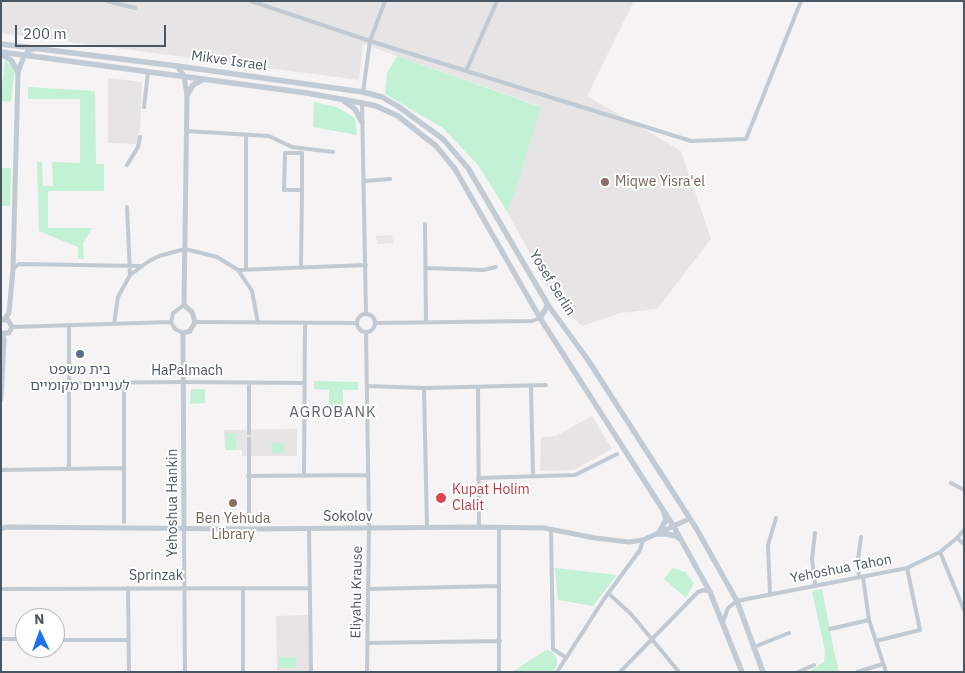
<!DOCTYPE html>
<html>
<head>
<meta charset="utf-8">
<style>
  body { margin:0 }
  #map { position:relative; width:965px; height:673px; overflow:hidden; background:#f5f3f3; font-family:"IBM Plex Sans",sans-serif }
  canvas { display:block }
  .frame { position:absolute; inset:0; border:2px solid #4a5661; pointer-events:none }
  .north { position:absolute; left:15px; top:608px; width:50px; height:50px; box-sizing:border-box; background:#fff; border:1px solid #b7bbc0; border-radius:50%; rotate:357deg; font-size:14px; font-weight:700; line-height:20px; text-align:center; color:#4a5661 }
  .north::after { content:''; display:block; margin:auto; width:18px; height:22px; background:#1a73e8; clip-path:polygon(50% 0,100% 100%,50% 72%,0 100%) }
  .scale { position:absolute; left:15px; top:25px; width:151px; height:22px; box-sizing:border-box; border:2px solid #4a5661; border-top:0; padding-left:6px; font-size:15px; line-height:18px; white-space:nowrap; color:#4a5661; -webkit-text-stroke:4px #fff; paint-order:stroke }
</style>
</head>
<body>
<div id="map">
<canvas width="965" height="673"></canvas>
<div class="frame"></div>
<div class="north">N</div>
<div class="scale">200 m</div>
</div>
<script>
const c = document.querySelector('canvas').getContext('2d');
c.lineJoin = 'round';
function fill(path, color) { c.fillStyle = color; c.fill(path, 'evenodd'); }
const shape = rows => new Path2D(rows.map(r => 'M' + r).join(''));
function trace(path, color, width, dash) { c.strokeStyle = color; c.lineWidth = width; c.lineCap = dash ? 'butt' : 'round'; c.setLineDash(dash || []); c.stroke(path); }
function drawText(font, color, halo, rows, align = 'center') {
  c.font = font + ' "IBM Plex Sans","Noto Sans Hebrew",sans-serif'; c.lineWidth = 4; c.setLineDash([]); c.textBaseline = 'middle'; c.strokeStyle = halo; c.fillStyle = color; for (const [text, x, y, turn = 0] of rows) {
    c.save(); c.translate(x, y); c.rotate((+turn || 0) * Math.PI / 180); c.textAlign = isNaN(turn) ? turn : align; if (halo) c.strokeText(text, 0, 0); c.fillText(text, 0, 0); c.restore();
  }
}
fill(shape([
  [1,1,634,1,587,96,681,151,711,239,657,309,620,313,582,326,555,301,508,213,540,106,363,44,359,80,1,33],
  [108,78,142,82,140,128,136,144,108,143],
  [392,235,393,243,377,244,376,236],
  [592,416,612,449,574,470,540,471,541,437,556,436],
  [297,429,297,456,242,456,242,450,225,450,224,430],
  [309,615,309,672,277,672,276,616]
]), '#e6e4e5');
fill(shape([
  [397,56,541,107,508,213,478,165,443,128,385,94,387,73],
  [5,60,12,66,14,73,11,102,1,101,1,81,3,81],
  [28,87,95,91,96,164,104,164,104,191,48,191,48,228,92,228,83,243,84,259,78,259,78,247,39,231,37,162,42,162,43,186,53,186,52,162,80,163,80,99,28,99],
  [314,102,337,107,355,118,357,135,313,127],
  [1,168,11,168,10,206,1,206],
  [314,381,358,382,358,390,343,390,343,415,329,414,329,390,314,389],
  [191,389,205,389,205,403,190,404],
  [226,433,236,433,236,450,226,450],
  [271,443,284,443,284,453,272,453],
  [555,568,617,575,593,606,558,600],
  [673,568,685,572,694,583,686,598,664,579],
  [822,589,834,651,839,672,811,672,811,670,824,662,825,651,812,591],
  [546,650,551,651,557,658,557,665,553,672,512,672],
  [279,657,296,657,296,668,279,668]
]), '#c3f1d5');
trace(shape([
  [249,441,249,432]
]), '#caccce', 4, [4, 2]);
trace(shape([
  [107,1,135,8],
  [251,1,370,41,691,141,746,139,801,1],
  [466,71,497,1],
  [363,92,370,41,385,1],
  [362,103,366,314],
  [144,107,148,72],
  [186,131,269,136,292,147,333,152],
  [127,165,138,147,140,137],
  [365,181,390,179],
  [127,207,130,275],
  [425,224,426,322],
  [301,267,302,190,302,153,285,153,284,190,302,190],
  [426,268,483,270,496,267],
  [13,269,19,264,140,266],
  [246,269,246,135],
  [238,270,366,265],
  '357 323a9 9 0 1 1 18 0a9 9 0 1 1-18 0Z',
  [195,322,357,323],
  [376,323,532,321,540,318],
  [114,324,118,297,130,275,149,261,159,256,185,249,217,257,238,270,252,291,258,323],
  [69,326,69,469],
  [12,327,171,322],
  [183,333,175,329,171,322,173,313,184,305],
  [366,333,369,528,367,672],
  [70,383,180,382,305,383],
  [124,383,124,522],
  [249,383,249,432],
  [367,386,424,388,546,385],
  [478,387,479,527],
  [531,387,533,476],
  [424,388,427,528],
  [249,441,249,519],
  [1,470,123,468],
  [304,474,305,324],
  [248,476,368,475],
  [478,478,575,475,617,454],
  [951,483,964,490],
  [499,527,499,672],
  [184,528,185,672],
  [309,528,311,672],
  [551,529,553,649,565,657],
  [957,538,964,544],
  [940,552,964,610],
  [859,577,858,560,861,537],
  [863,577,869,620,886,672],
  [815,585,812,559,815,533],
  [128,588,129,672],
  [243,588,243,672],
  [3,589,309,588],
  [368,589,499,586],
  [608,593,631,614,679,672],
  [770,594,768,545,776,518],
  [723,622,728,608,737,601,907,568,940,552,957,538,964,530],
  [830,629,869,620],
  [1,639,25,639],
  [55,640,129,640],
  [876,641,920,630,907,568],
  [368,643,500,641],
  [754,647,789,633],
  [557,672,604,599,640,550,643,540],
  [620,672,698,592,704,590,710,592],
  [798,672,814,665],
  [857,672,883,664]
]), '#c1cad2', 4);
trace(shape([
  [177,66,184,76,187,95,184,305,192,312,195,322,190,331,183,333,184,528],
  [4,320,9,313,13,269,18,72,24,56,28,51,34,49],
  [1,333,9,333,12,327,8,320,2,320],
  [1,399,4,339,2,333],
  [1,529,6,527,249,529,479,527,544,528,595,538,629,542,643,540,689,519]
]), '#c1cad2', 5);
trace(shape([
  [1,44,177,66,363,92,382,97,399,107,443,139,468,168,548,305,588,360,696,528,737,601,763,672],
  [1,52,307,93,362,103,376,106,398,116,436,146,455,169,540,318,674,527,710,592,742,672],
  [1,54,11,60,18,72],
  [187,95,193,85,202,80],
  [344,101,355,109,362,122],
  [540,318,548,305],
  [658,534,666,520,664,512],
  [658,534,667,534,676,536,680,539]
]), '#c1cbd6', 5.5);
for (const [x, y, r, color] of [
  [605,182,5,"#8d6e63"],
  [80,354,5,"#5c6f8a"],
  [441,498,6,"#e0444e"],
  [233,503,5,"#8d6e63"]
]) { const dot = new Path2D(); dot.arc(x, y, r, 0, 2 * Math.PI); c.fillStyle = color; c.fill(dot); trace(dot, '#fff', 2); }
drawText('14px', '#4a5661', '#fff', [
  ["Mikve Israel",229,61,8],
  ["Yosef Serlin",552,283,58],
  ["HaPalmach",187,371],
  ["Yehoshua Hankin",173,503,-90],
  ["Sokolov",348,517],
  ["Yehoshua Tahon",841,569,-11],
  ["Sprinzak",156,576],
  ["Eliyahu Krause",357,592,-89]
]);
drawText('14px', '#785e54', '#fff', [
  ["Miqwe Yisra'el",615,182],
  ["Ben Yehuda",233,519,"center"],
  ["Library",233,535,"center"]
], 'left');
drawText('14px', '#4e5e75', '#fff', [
  ["בית משפט",80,370],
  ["לעניינים מקומיים",80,386]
]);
drawText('14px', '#be3a42', '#fff', [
  ["Kupat Holim",452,490],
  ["Clalit",452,506]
], 'left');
c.letterSpacing = '1px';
drawText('15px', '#5f6368', '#fff', [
  ["AGROBANK",333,413]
]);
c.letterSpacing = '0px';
</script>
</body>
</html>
